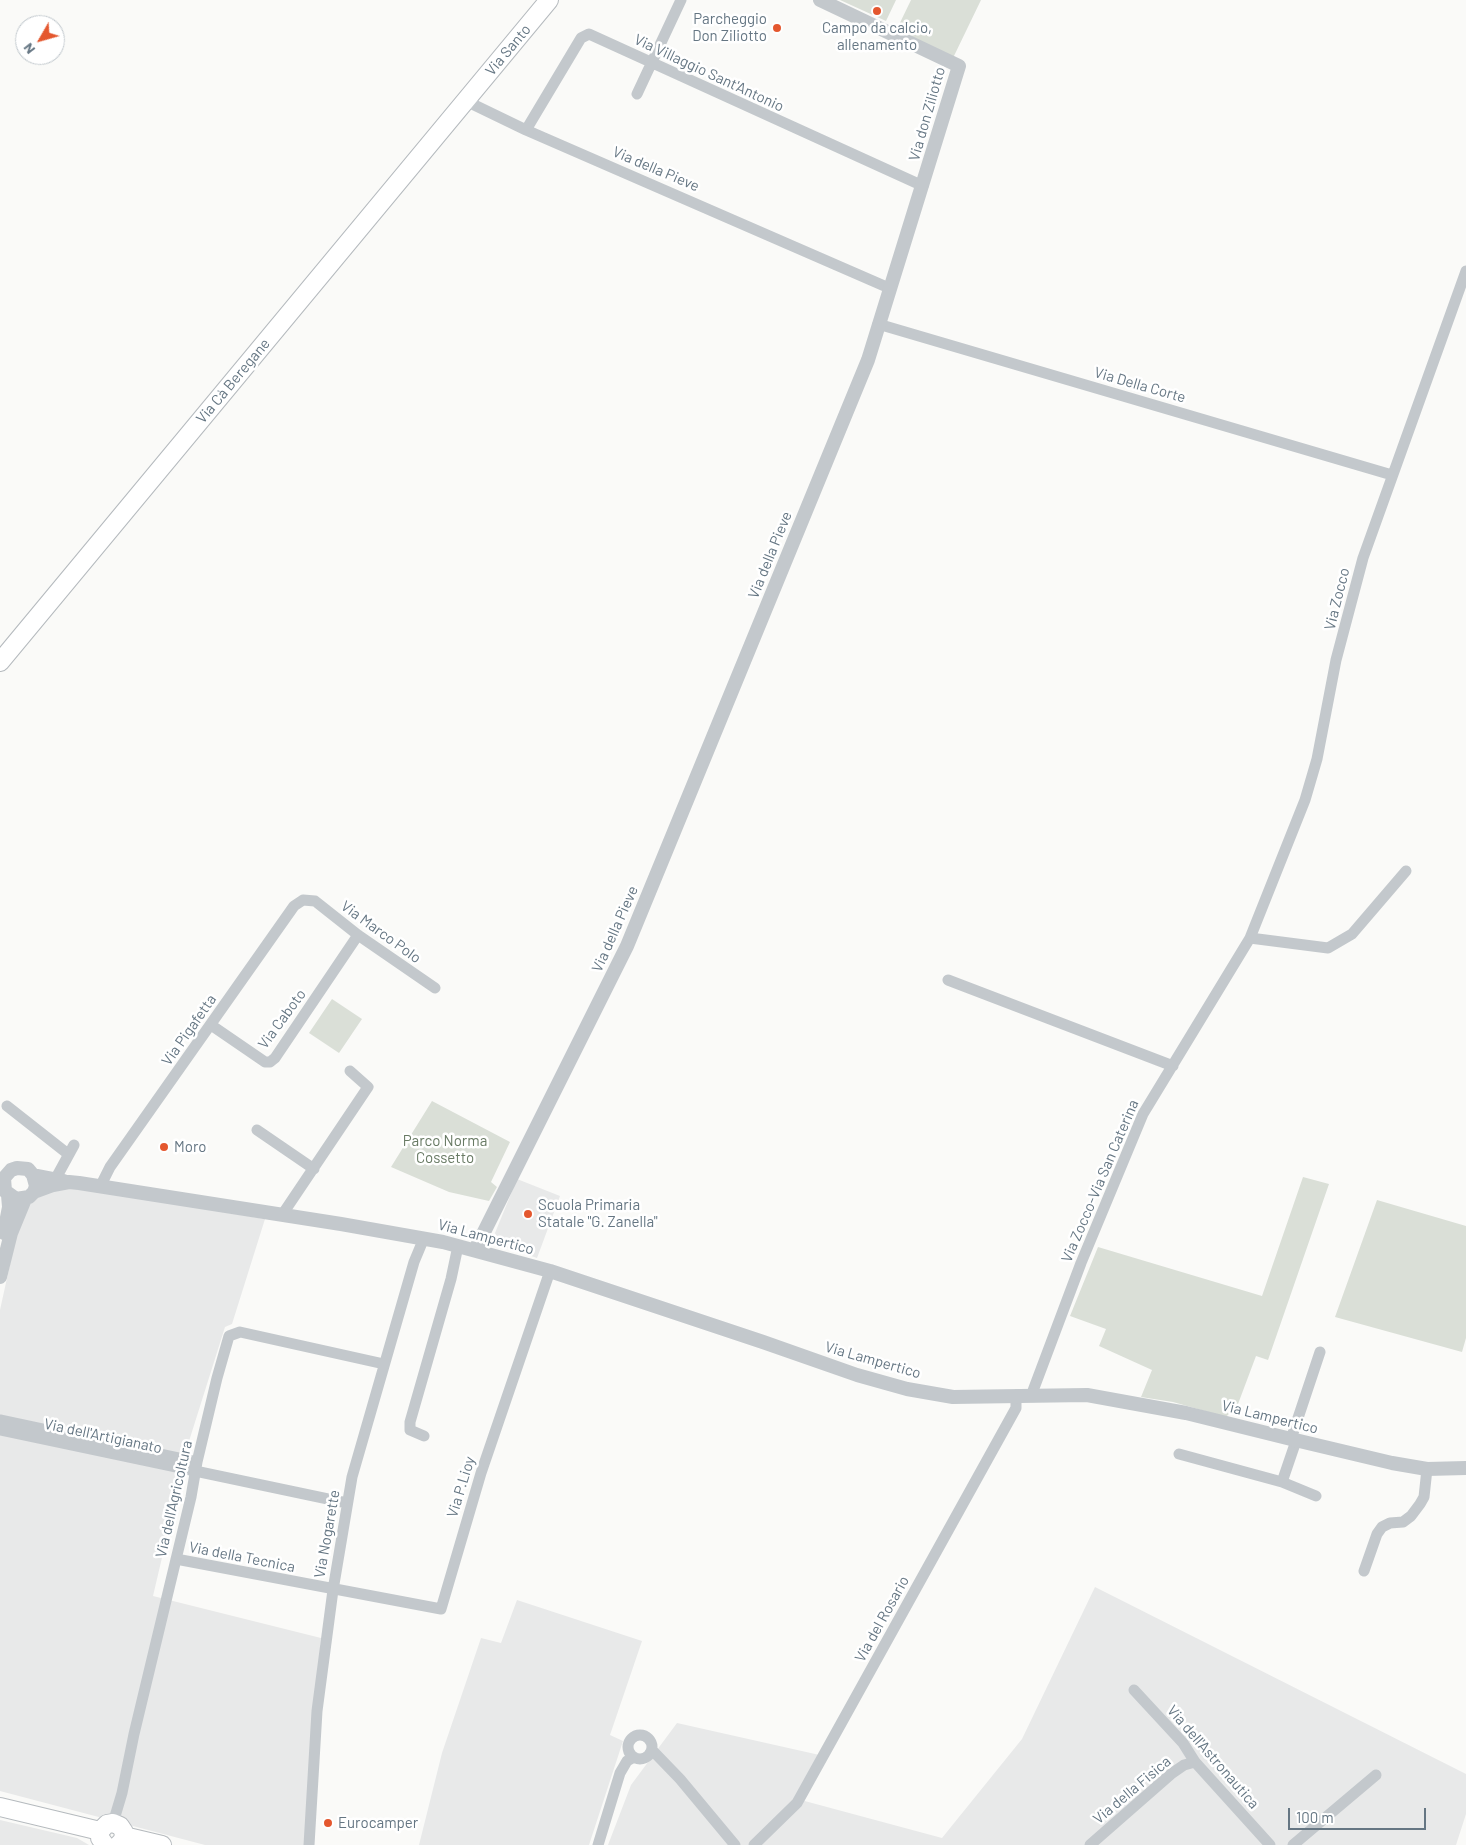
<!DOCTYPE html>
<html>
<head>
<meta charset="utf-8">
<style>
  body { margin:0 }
  #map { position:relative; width:1466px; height:1845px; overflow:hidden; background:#fafaf8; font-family:Barlow,sans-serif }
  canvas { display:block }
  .north { position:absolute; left:15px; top:15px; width:50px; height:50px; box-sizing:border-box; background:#fff; border:1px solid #c1c8cd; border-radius:50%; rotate:232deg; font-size:14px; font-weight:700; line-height:20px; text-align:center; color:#657683 }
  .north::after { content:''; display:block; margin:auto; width:18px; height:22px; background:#e4572e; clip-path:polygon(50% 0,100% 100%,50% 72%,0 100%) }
  .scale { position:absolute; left:1288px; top:1808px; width:138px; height:22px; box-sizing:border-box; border:2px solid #657683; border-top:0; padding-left:6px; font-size:15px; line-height:18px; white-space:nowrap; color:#657683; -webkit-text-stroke:4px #fff; paint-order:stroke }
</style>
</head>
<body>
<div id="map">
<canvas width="1466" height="1845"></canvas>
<div class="north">N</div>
<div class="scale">100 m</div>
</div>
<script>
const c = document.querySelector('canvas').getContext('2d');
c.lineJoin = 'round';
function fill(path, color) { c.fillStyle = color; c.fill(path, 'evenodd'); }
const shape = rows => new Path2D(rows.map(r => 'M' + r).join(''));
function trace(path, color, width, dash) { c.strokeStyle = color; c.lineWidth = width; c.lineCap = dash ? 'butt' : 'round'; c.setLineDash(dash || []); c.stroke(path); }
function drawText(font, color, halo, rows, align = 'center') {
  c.font = font + ' Barlow,sans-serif'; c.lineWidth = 5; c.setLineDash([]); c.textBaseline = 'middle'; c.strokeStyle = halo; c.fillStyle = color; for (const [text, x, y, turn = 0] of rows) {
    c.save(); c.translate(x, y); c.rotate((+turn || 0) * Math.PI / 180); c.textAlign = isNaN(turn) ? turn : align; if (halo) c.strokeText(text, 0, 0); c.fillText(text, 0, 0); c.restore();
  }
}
fill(shape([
  [517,1179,560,1196,537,1258,500,1245,495,1233],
  [71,1187,265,1219,232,1324,225,1327,190,1438,153,1596,321,1638,305,1845,205,1845,0,1791,0,1310,16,1237,27,1206,49,1189],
  [1095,1587,1466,1774,1466,1814,1456,1845,608,1845,631,1785,677,1723,824,1756,801,1800,942,1838,1022,1739],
  [517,1600,642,1641,610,1735,623,1741,589,1845,419,1845,442,1753,481,1638,501,1643],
  [0,1820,77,1838,89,1845,0,1845]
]), '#e8e9e9');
fill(shape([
  [840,0,896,0,886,21],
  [911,0,981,0,953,58,896,31],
  [332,999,362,1019,339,1053,309,1033],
  [432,1101,510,1142,491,1182,497,1187,489,1201,449,1192,391,1167],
  [1303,1177,1329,1184,1268,1360,1256,1356,1238,1404,1226,1417,1173,1402,1141,1397,1152,1370,1099,1346,1106,1329,1070,1316,1098,1247,1262,1296],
  [1377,1200,1466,1226,1466,1338,1462,1352,1335,1317]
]), '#dadfd7');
const primary = shape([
  [0,662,549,0],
  [0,1807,100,1831],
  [124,1836,162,1845],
  [105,1845,100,1838,100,1831,107,1824,113,1823,120,1826,124,1832,123,1840,118,1845]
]);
trace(primary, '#b5babe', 20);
trace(shape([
  [637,94,681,0],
  [466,101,526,130,889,288],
  [526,130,581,38,589,34,923,186],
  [878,324,1392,475],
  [1250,938,1328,948,1352,934,1406,871],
  [948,980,1173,1066],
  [211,1025,265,1062,270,1062,275,1058,358,935],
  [7,1106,68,1154],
  [257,1130,314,1169],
  [56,1178,74,1145],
  [100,1187,110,1167,294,906,303,900,315,901,358,935,435,988],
  [282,1215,368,1087,350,1071],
  [1031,1396,1081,1263,1143,1114,1250,938,1305,800,1317,759,1336,660,1363,558,1466,271],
  [0,1420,197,1462],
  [0,1430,347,1503],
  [424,1436,410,1430,410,1422,451,1279,458,1246],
  [1291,1439,1320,1352],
  [1179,1454,1282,1482,1296,1441],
  [1282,1482,1316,1496],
  [176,1559,441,1609,481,1473,550,1271],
  [1364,1571,1377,1534,1382,1527,1390,1523,1403,1522,1411,1516,1420,1504,1424,1497,1427,1469],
  [1134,1690,1183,1743,1195,1762,1270,1845],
  '628 1747a12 12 0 1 1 24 0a12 12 0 1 1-24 0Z',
  [652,1750,680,1779,735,1845],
  [113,1823,122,1793,134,1734,191,1497,197,1462,217,1378,229,1336,240,1332,384,1364],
  [309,1845,317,1711,333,1590,352,1477,414,1262,424,1238],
  [598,1845,620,1773,627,1761,634,1757],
  [754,1845,797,1803,1016,1408,1016,1395],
  [1090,1845,1171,1774,1184,1765,1195,1762],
  [1293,1845,1376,1775]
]), '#c3c8cc', 11);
trace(shape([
  [33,1175,36,1186,34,1192,29,1197,16,1199,5,1191,4,1178,11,1170,17,1168,28,1169,33,1175,64,1181],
  [34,1192,53,1185,69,1182,79,1183,341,1224,443,1242,550,1271,763,1342,857,1375,907,1389,953,1397,1087,1395,1186,1413,1291,1439,1392,1463,1427,1469,1466,1468],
  [4,1233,9,1207,8,1195],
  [475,1250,627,946,868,360,959,66,820,0],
  [0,1277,11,1233,25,1199]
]), '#c3c8cc', 14);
trace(primary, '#fff', 18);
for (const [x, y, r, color] of [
  [877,11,5,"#e4572e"],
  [777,28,5,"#e4572e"],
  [164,1147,5,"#e4572e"],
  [528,1214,5,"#e4572e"],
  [328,1823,5,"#e4572e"]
]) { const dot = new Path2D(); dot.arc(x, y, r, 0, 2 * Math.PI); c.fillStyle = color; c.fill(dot); trace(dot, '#fff', 2); }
drawText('15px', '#657683', '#fff', [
  ["Parcheggio",767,19,"right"],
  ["Don Ziliotto",767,36,"right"],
  ["Campo da calcio,",877,28,"center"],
  ["allenamento",877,45,"center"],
  ["Moro",174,1147],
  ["Scuola Primaria",538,1205],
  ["Statale \"G. Zanella\"",538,1222],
  ["Eurocamper",338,1823]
], 'left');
drawText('15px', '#657683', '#fff', [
  ["Via Santo",508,50,-50],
  ["Via Villaggio Sant'Antonio",709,73,25],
  ["Via don Ziliotto",927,114,-74],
  ["Via della Pieve",656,169,23],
  ["Via Cà Beregane",233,381,-50],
  ["Via Della Corte",1140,385,16],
  ["Via della Pieve",770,555,-68],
  ["Via Zocco",1337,599,-76],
  ["Via della Pieve",615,929,-66],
  ["Via Marco Polo",381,932,36],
  ["Via Caboto",282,1019,-54],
  ["Via Pigafetta",189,1030,-55],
  ["Via Zocco-Via San Caterina",1100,1181,-67],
  ["Via Lampertico",486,1237,15],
  ["Via Lampertico",873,1360,16],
  ["Via Lampertico",1270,1417,14],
  ["Via dell'Artigianato",103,1436,12],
  ["Via P.Lioy",461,1487,-73],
  ["Via dell'Agricoltura",174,1499,-77],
  ["Via Nogarette",327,1534,-80],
  ["Via della Tecnica",242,1557,11],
  ["Via del Rosario",882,1619,-61],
  ["Via dell'Astronautica",1213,1757,49],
  ["Via della Fisica",1132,1790,-40]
]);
drawText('15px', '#687a64', '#fff', [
  ["Parco Norma",445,1141],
  ["Cossetto",445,1158]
]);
</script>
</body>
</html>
